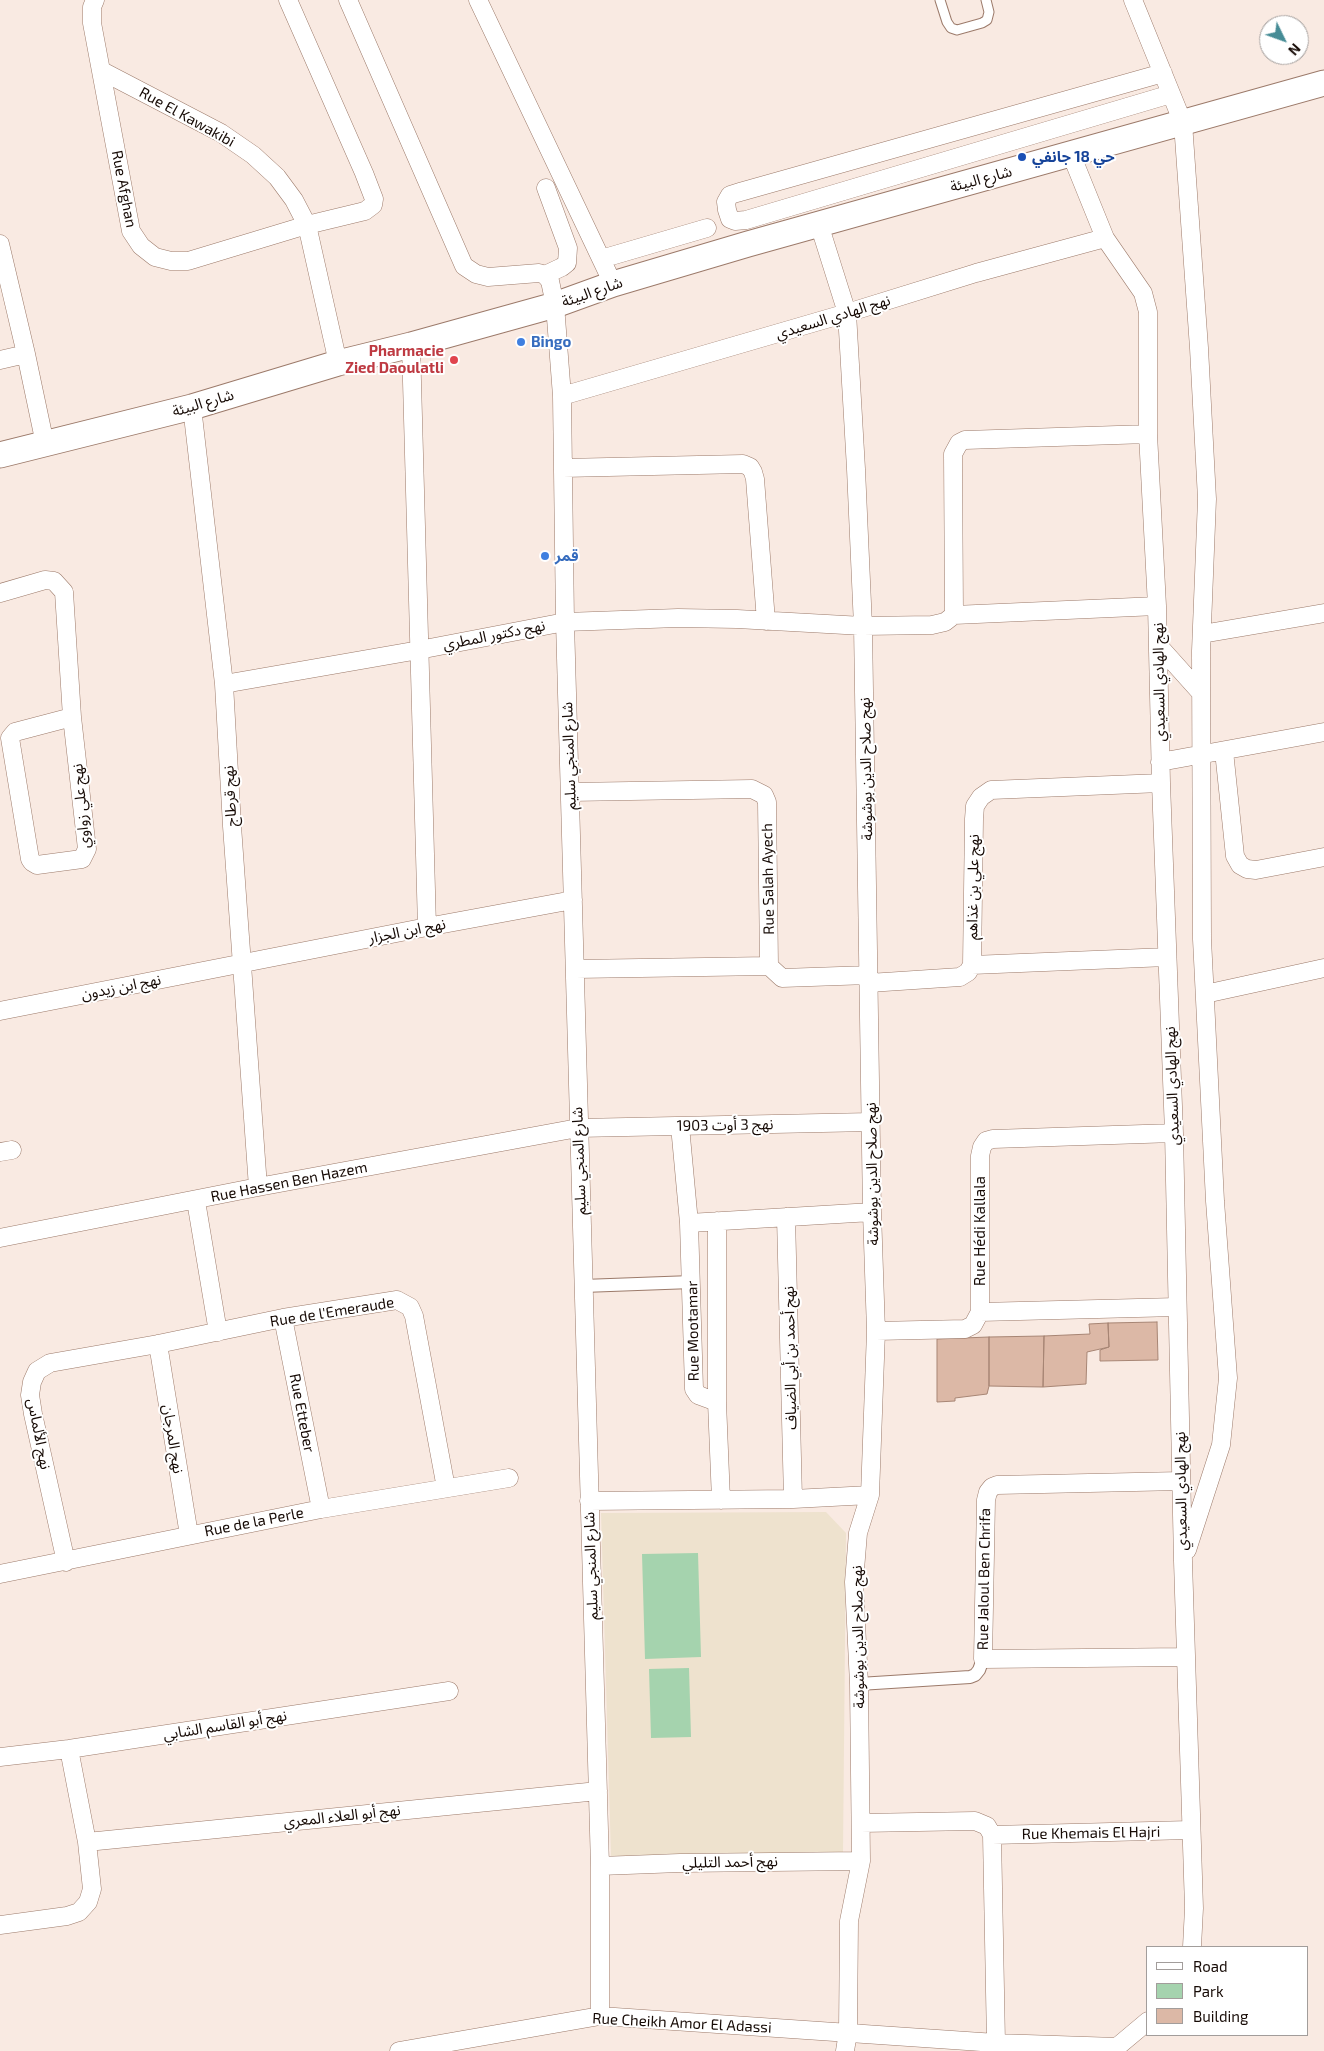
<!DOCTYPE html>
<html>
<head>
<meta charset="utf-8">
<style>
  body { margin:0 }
  #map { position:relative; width:1324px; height:2051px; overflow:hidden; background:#f9eae2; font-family:"Exo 2",sans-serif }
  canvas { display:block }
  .legend { position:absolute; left:1146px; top:1946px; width:162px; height:90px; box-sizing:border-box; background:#fff; border:1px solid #a29d9b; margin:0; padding:6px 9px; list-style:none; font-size:15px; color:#160a05 }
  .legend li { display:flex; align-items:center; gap:10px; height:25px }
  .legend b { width:25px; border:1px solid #a29d9b }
  .north { position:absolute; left:1259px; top:15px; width:50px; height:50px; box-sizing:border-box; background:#fff; border:1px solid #a29d9b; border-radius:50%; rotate:132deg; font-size:14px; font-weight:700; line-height:20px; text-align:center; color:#160a05 }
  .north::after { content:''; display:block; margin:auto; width:18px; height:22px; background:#468c96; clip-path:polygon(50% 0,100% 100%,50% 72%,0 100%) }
</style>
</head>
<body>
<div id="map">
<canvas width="1324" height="2051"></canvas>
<ul class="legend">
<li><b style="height:6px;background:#fff"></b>Road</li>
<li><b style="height:14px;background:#a5d3ae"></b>Park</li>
<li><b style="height:14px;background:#dcb8a6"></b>Building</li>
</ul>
<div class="north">N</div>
</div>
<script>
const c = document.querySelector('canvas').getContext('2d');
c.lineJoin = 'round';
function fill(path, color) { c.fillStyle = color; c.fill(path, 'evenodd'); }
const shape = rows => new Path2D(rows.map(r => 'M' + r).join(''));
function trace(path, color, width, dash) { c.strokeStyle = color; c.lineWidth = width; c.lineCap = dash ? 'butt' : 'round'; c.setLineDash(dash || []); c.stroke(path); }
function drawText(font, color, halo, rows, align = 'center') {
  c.font = font + ' "Exo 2","Noto Sans Arabic",sans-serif'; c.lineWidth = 4; c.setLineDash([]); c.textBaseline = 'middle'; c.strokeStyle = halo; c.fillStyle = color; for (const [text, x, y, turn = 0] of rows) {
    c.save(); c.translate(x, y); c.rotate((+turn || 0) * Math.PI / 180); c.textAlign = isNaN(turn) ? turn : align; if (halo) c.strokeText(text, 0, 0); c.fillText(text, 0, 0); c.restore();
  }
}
fill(shape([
  [826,1512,846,1533,843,1853,611,1856,601,1513]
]), '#eee2ce');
fill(shape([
  [698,1553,701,1657,645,1659,642,1554],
  [689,1668,691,1737,651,1738,649,1669]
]), '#a5d3ae');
const building = shape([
  [1157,1322,1158,1360,1100,1361,1100,1350,1109,1347,1108,1323,1157,1322],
  [1108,1323,1109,1347,1087,1352,1086,1384,1043,1387,1044,1336,1090,1334,1089,1324,1108,1323],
  [1044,1336,1043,1387,989,1386,989,1337,1044,1336],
  [989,1337,989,1386,987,1394,955,1398,955,1401,937,1402,937,1339,989,1337]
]);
fill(building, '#dcb8a6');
trace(building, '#a78574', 1);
const service = shape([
  [940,0,947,22,951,28,957,30,982,23,987,20,989,12,986,0]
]);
const pedestrian = shape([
  [583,1286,692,1282],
  [859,1684,970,1677,975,1675,979,1670,983,1659]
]);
const minor = shape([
  [95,0,92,7,92,23,131,231,141,246,155,257,171,261,188,261,307,225,365,211,373,205,374,199,364,173,288,0],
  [348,0,464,266,476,274,488,277,539,273,545,275,550,281,555,305,562,396,565,622,600,1866,600,2016],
  [478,0,613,284],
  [1133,0,1183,123,1199,348,1207,499,1201,651,1202,939,1215,1201,1228,1378,1221,1445,1187,1550],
  [102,71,221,133,253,155,277,177,294,200,307,225,338,363],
  [1163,73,740,192,730,195,726,202,727,210,730,219,735,221,746,220,1171,94],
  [819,224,847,313,856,469,863,626,872,1212,876,1331,870,1495,858,1533,854,1582,859,1684,861,1861,849,1921,848,2032,845,2051],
  [1105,238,1143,293,1148,312,1148,434,1157,606,1161,783,1174,1133,1183,1561,1194,1908,1192,1947],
  [0,244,26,354,0,360],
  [601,259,707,228],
  [545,275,562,267,567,263,568,248,546,188],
  [411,345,427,927],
  [26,354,45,444],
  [562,396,847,313,976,273,1105,238,1071,154],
  [192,407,224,684,232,826,258,1187],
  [563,468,743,464,750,467,753,472,755,479,766,621],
  [0,593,45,580,54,581,64,592,72,717,87,849,82,859,37,865,32,862,30,859,10,738,15,732,72,717],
  [954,615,953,454,959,443,965,440,1148,434],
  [1202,634,1324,613],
  [1158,645,1201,693],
  [224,684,419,650,565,622,678,618,737,619,863,626,932,625,945,622,954,615,1157,606],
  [1224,751,1235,856,1240,865,1247,869,1256,870,1324,857],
  [1160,762,1324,732],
  [1161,783,991,790,981,797,975,806,974,819,972,965,1167,957],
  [570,792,752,789,764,795,767,802,769,966,576,969],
  [769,966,782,978,869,975],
  [869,983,960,977,968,972,972,965],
  [1205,994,1324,968],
  [0,1011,427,927,573,900],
  [680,1126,689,1223,694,1389,698,1395,717,1402,717,1221],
  [1174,1133,993,1139,986,1141,982,1147,980,1156,980,1312,1177,1307],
  [0,1152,12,1150],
  [196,1201,218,1332],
  [786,1217,793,1499],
  [689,1223,872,1212],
  [0,1238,258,1187,578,1128,871,1122],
  [283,1318,321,1509],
  [876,1331,965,1329,973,1325,980,1312],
  [158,1344,189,1535],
  [717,1402,721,1500],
  [1181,1481,997,1485,992,1487,988,1492,986,1500,983,1659,1186,1657],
  [589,1501,793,1499,870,1495],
  [66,1562,33,1414,30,1395,32,1382,37,1371,50,1363,158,1344,283,1318,397,1300,410,1307,414,1316,446,1488],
  [0,1574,321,1509,509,1478],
  [0,1757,69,1749,449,1691],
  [861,1823,975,1821,987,1826,992,1835,996,2043],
  [992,1835,1190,1830],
  [87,1842,598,1791],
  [600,1866,680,1863,861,1861],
  [0,1925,67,1916,79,1912,88,1902,92,1889,87,1842,69,1749],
  [399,2051,600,2016,996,2043,1117,2047,1148,2021]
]);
const secondary = shape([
  [0,455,192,407,338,363,411,345,555,305,613,284,748,244,1324,83]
]);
trace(service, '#9c7a6a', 11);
trace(pedestrian, '#9c7a6a', 14);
trace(minor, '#9c7a6a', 19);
trace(secondary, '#9c7a6a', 27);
trace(service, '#fff', 9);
trace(pedestrian, '#fff', 12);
trace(minor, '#fff', 18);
trace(secondary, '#fff', 25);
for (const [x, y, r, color] of [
  [1022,157,5,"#1a4fb4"],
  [521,342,5,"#3f7fe0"],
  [454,360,5,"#e0444e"],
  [545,556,5,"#3f7fe0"]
]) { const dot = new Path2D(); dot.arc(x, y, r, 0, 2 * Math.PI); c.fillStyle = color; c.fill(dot); trace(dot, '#fff', 2); }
drawText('15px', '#160a05', '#fff', [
  ["Rue El Kawakibi",187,117,29],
  ["شارع البيئة",981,179,-15],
  ["Rue Afghan",124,189,79],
  ["شارع البيئة",592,292,-19],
  ["نهج الهادي السعيدي",833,317,-17],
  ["شارع البيئة",203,403,-16],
  ["نهج دكتور المطري",494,635,-11],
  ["نهج الهادي السعيدي",1159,682,-91],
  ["شارع المنجي سليم",569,756,-92],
  ["نهج صلاح الدين بوشوشة",866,769,-91],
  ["نهج قرطاج",230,796,-93],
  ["نهج علي زواوي",81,806,-95],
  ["Rue Salah Ayech",768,879,-91],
  ["نهج علي بن غذاهم",973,887,-89],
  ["نهج ابن الجزار",407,931,-11],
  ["نهج ابن زيدون",121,987,-11],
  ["نهج الهادي السعيدي",1172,1086,-92],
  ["نهج 3 أوت 1903",725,1125,-1],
  ["شارع المنجي سليم",579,1161,-92],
  ["نهج صلاح الدين بوشوشة",872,1174,-91],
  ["Rue Hassen Ben Hazem",289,1182,-11],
  ["Rue Hédi Kallala",980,1231,-90],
  ["Rue de l'Emeraude",332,1312,-9],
  ["Rue Mootamar",693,1331,-91],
  ["نهج أحمد بن أبي الضياف",790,1358,-91],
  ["Rue Etteber",302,1413,79],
  ["نهج الألماس",39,1434,79],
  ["نهج المرجان",173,1439,81],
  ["نهج الهادي السعيدي",1181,1491,-91],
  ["Rue de la Perle",254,1522,-11],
  ["شارع المنجي سليم",591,1566,-92],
  ["Rue Jaloul Ben Chrifa",984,1579,-89],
  ["نهج صلاح الدين بوشوشة",858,1637,-91],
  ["نهج أبو القاسم الشابي",225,1725,-9],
  ["نهج أبو العلاء المعري",342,1816,-6],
  ["Rue Khemais El Hajri",1091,1833,-1],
  ["نهج أحمد التليلي",730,1862,-1],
  ["Rue Cheikh Amor El Adassi",682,2023,3]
]);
drawText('bold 15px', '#164399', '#fff', [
  ["حي 18 جانفي",1032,157]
], 'left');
drawText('bold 15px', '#366cbe', '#fff', [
  ["Bingo",531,342],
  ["قمر",555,556]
], 'left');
drawText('bold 15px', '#be3a42', '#fff', [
  ["Pharmacie",444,351],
  ["Zied Daoulatli",444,368]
], 'right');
</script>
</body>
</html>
